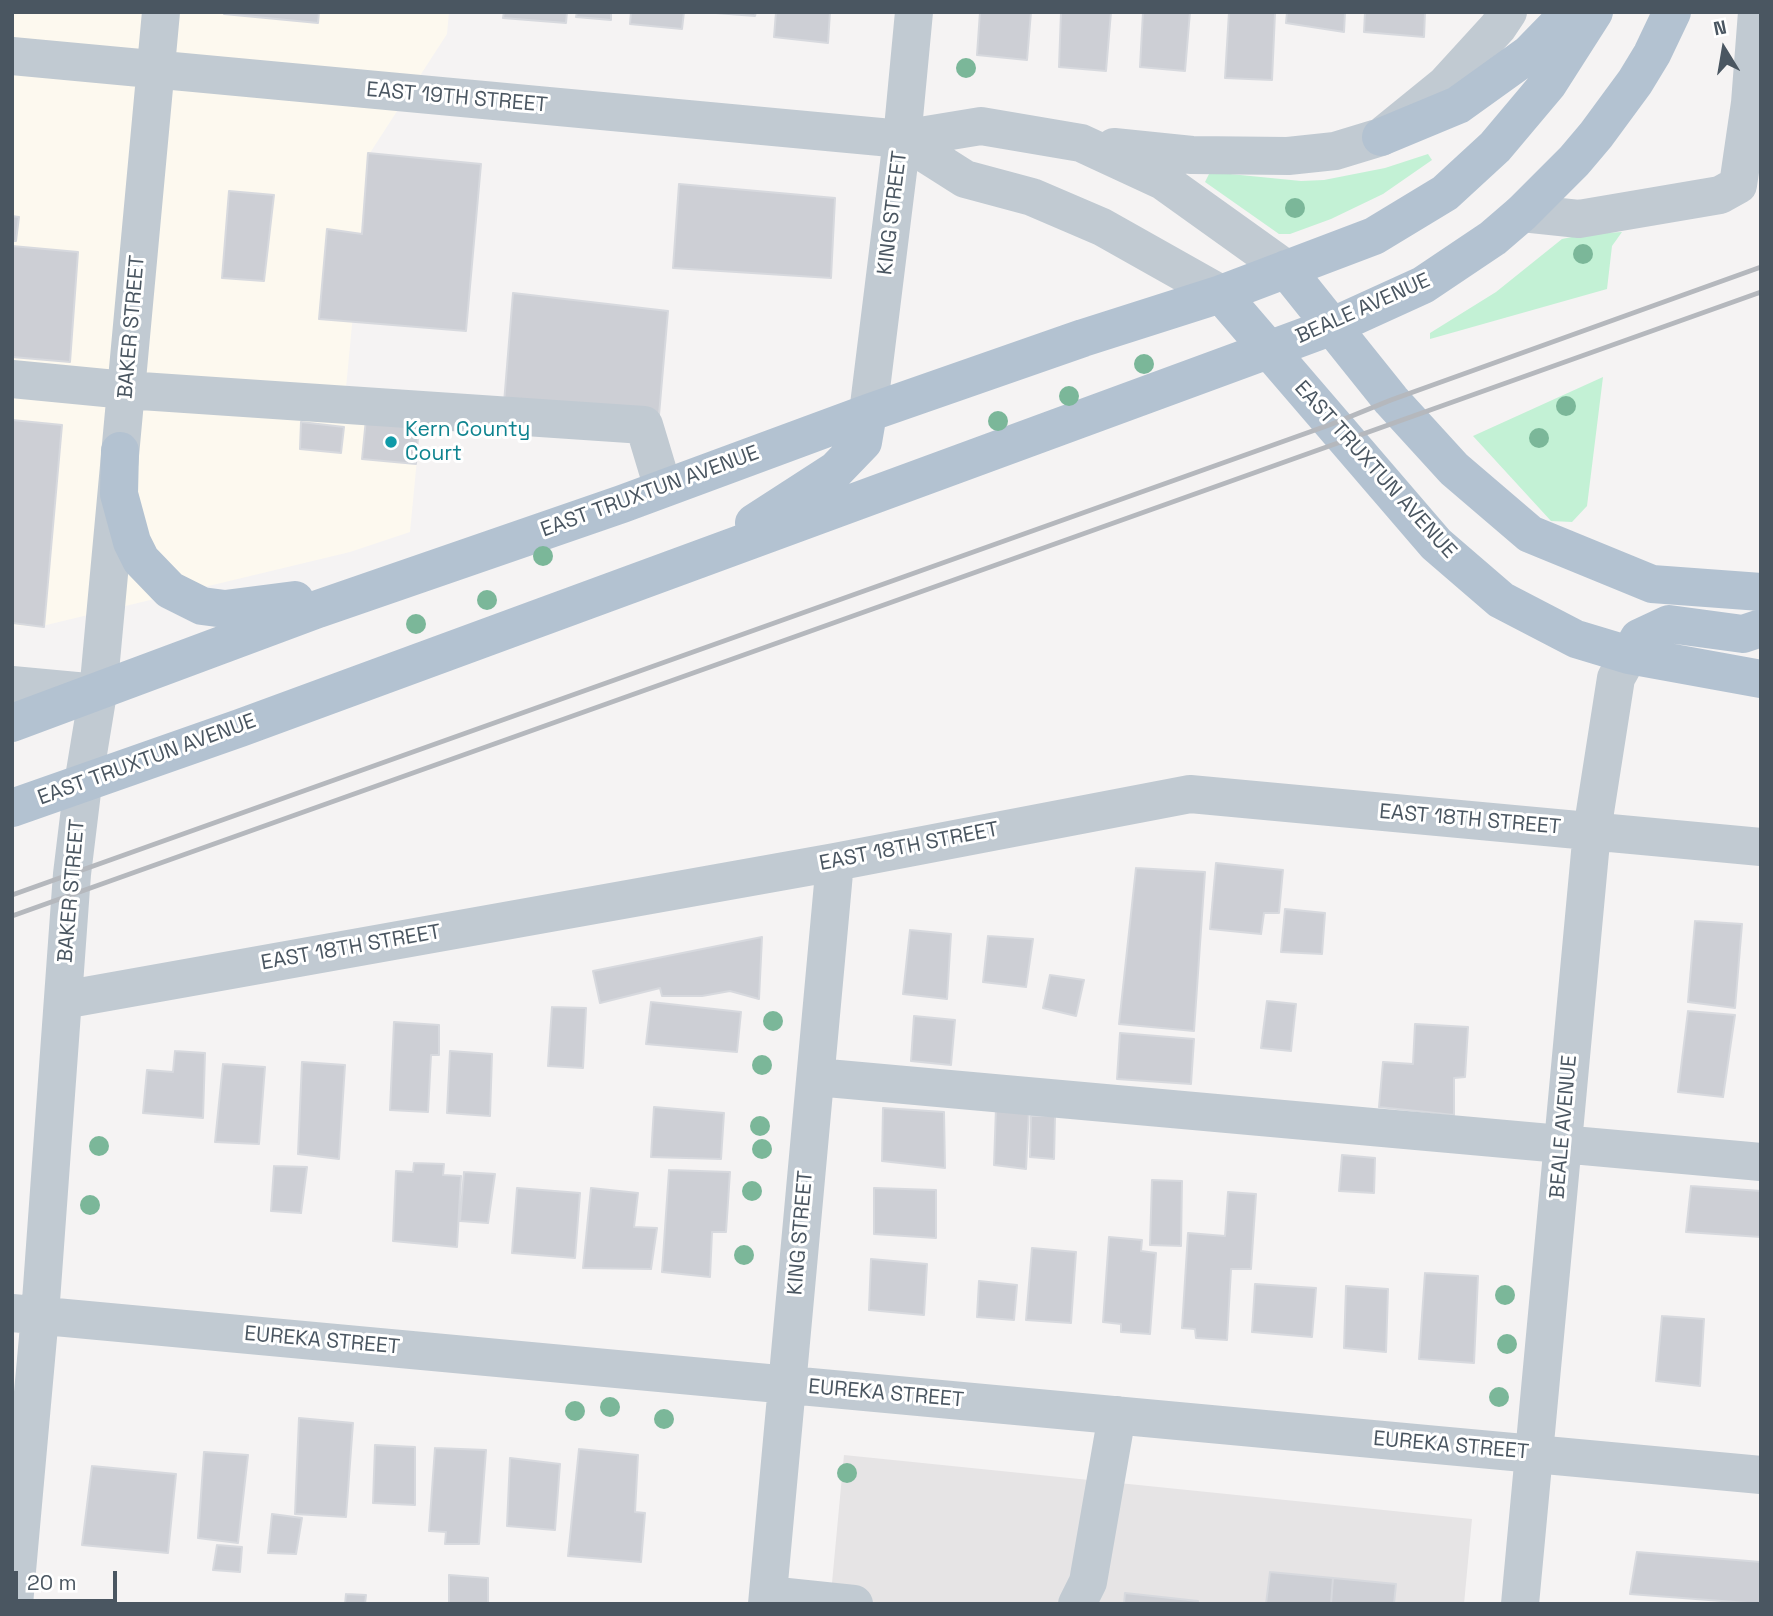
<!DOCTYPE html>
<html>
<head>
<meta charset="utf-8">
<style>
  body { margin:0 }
  #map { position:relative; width:1773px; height:1616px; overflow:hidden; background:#f5f3f3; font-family:"Space Grotesk",sans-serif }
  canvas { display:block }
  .frame { position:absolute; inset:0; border:14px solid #4a5661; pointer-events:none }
  .north { position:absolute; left:1689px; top:14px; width:70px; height:70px; -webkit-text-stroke:5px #fff; paint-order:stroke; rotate:349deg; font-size:19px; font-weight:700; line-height:28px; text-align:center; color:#4a5661 }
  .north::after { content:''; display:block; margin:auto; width:24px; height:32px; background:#4a5661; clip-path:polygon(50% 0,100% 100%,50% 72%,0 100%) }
  .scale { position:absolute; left:14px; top:1571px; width:103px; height:32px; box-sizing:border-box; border:4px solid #4a5661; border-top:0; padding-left:9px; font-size:21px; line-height:24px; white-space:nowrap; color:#4a5661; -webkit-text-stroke:5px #fff; paint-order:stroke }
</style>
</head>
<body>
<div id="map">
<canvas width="1773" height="1616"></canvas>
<div class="frame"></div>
<div class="north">N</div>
<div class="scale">20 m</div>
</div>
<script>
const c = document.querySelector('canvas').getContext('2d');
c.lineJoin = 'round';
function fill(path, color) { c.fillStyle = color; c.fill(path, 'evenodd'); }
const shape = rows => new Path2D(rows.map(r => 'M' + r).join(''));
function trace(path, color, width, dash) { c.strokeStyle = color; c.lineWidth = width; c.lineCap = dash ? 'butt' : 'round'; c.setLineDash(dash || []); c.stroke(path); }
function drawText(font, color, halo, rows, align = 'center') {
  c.font = font + ' "Space Grotesk",sans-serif'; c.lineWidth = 6; c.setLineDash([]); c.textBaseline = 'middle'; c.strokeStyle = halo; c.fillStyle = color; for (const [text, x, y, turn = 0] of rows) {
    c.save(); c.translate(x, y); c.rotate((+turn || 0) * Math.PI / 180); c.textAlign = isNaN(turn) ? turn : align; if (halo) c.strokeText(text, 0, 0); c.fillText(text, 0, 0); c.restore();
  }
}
fill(shape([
  [12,12,449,12,447,34,368,156,346,388,420,428,410,532,350,552,38,627,12,625]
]), '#fdf9ef');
fill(shape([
  [844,1455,1472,1519,1464,1604,830,1604]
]), '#e6e4e5');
fill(shape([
  [1428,154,1432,160,1383,194,1331,219,1290,234,1279,234,1205,182,1210,172,1301,181,1324,180,1385,168],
  [1622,232,1612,246,1607,289,1430,339,1430,333,1496,292,1562,239,1586,234],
  [1603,377,1587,506,1572,522,1551,521,1473,436]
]), '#c3f1d5');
const building = shape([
  [225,12,319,12,318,23,224,14,225,12],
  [504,12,567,12,566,23,503,18,504,12],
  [577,12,611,12,611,20,576,17,577,12],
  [631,12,684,12,682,29,630,24,631,12],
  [703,12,756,12,755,16,703,12],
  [776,12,830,12,828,43,774,37,776,12],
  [980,12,1031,12,1027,60,977,55,980,12],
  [1061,12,1111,12,1106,71,1059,67,1061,12],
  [1143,12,1190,12,1185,71,1140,67,1143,12],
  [1229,12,1275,13,1272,80,1225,78,1229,12],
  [1287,12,1345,12,1344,32,1286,23,1287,12],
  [1365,12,1425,12,1424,37,1364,32,1365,12],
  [368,153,481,164,466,331,319,319,327,229,362,234,368,153],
  [679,184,835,198,831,278,673,268,679,184],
  [229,191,274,195,264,281,222,278,229,191],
  [12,216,19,217,16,241,12,241,12,216],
  [12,246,78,252,70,362,12,357,12,246],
  [513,293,668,311,659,415,504,403,513,293],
  [366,419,419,425,416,464,362,459,366,419],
  [12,420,62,425,44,627,12,623,12,420],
  [301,422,344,427,341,453,300,449,301,422],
  [1216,863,1283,870,1279,913,1264,913,1261,934,1210,929,1216,863],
  [1136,868,1205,872,1194,1031,1119,1024,1136,868],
  [1285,909,1325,913,1322,954,1281,952,1285,909],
  [1695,921,1742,924,1735,1008,1688,1002,1695,921],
  [910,930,951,934,947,999,903,994,910,930],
  [988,936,1033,939,1026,987,983,982,988,936],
  [762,937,759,999,730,991,702,996,662,996,660,988,600,1003,593,971,762,937],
  [1050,975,1084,980,1076,1016,1043,1008,1050,975],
  [1267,1001,1296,1004,1291,1051,1261,1048,1267,1001],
  [651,1002,741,1012,737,1052,646,1044,651,1002],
  [552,1007,586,1008,583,1068,548,1066,552,1007],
  [1688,1011,1735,1015,1723,1097,1678,1092,1688,1011],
  [914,1016,955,1020,951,1065,911,1061,914,1016],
  [394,1022,439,1025,439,1055,431,1055,428,1112,390,1110,394,1022],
  [1415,1024,1468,1027,1465,1077,1454,1078,1454,1115,1379,1107,1383,1062,1413,1064,1415,1024],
  [1120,1033,1194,1039,1191,1084,1117,1079,1120,1033],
  [175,1051,205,1053,203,1118,143,1113,147,1070,173,1072,175,1051],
  [450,1051,492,1054,490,1116,447,1113,450,1051],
  [302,1062,345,1065,339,1159,298,1154,302,1062],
  [223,1064,265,1067,259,1144,215,1142,223,1064],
  [654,1107,724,1113,721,1159,651,1157,654,1107],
  [996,1107,1029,1109,1026,1169,994,1165,996,1107],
  [883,1108,944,1112,945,1168,882,1161,883,1108],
  [1031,1116,1055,1116,1054,1159,1030,1157,1031,1116],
  [1342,1155,1375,1158,1374,1193,1339,1191,1342,1155],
  [414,1163,444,1164,443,1175,461,1176,457,1247,393,1241,396,1171,413,1172,414,1163],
  [274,1166,307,1167,301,1213,271,1211,274,1166],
  [669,1170,730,1172,726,1232,712,1232,710,1277,662,1272,669,1170],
  [464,1172,495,1174,488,1223,460,1221,464,1172],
  [1152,1180,1182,1181,1181,1246,1150,1245,1152,1180],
  [1691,1186,1761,1191,1761,1237,1686,1232,1691,1186],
  [517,1188,580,1193,575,1258,512,1253,517,1188],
  [591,1188,638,1193,634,1227,657,1228,651,1269,583,1268,591,1188],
  [874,1188,936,1190,936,1238,874,1234,874,1188],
  [1228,1192,1256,1194,1251,1269,1231,1269,1227,1340,1196,1338,1195,1329,1182,1328,1188,1233,1225,1236,1228,1192],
  [1109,1237,1142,1240,1141,1251,1156,1253,1150,1334,1121,1332,1121,1324,1103,1322,1109,1237],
  [1032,1248,1076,1252,1071,1323,1026,1320,1032,1248],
  [871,1259,927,1264,924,1315,869,1310,871,1259],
  [1425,1273,1478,1276,1474,1363,1419,1359,1425,1273],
  [979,1281,1017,1285,1014,1320,977,1317,979,1281],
  [1255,1284,1316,1288,1312,1337,1252,1332,1255,1284],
  [1346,1286,1388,1289,1386,1352,1344,1348,1346,1286],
  [1662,1316,1704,1319,1700,1386,1656,1381,1662,1316],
  [299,1418,353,1423,346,1517,295,1514,299,1418],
  [375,1445,415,1447,415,1505,373,1503,375,1445],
  [435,1448,486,1450,479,1544,445,1544,446,1532,429,1531,435,1448],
  [579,1449,638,1455,635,1512,645,1513,641,1562,568,1556,579,1449],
  [204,1452,248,1455,238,1543,198,1538,204,1452],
  [510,1458,560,1464,555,1530,507,1526,510,1458],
  [92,1466,176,1474,168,1553,82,1545,92,1466],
  [272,1514,302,1518,296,1554,268,1553,272,1514],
  [217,1545,242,1547,240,1572,213,1570,217,1545],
  [1637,1552,1761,1562,1761,1604,1630,1594,1637,1552],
  [1270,1572,1333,1578,1331,1604,1266,1604,1270,1572],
  [449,1575,488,1578,488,1604,449,1604,449,1575],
  [1333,1578,1396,1584,1394,1604,1331,1604,1333,1578],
  [1125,1593,1198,1601,1198,1604,1124,1604,1125,1593],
  [346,1594,366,1595,365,1604,345,1604,346,1594]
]);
fill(building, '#cdcfd5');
trace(building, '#d7d9de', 2);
trace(shape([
  [12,56,902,139,981,126,1081,143,1163,181,1286,269],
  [902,139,965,179,1032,197,1102,227,1221,294],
  [1114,147,1192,155,1288,156,1335,151,1381,137,1445,85,1498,27,1508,12],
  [1522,213,1579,219,1720,195,1738,185,1750,103,1757,12],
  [12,379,126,390,644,425,663,488],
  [868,413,902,139,914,12],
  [12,685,98,693],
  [63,1000,835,862,1190,794,1761,847],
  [816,1077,1761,1162],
  [12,1313,1761,1475],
  [768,1595,854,1604],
  [14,1604,40,1315,72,874,83,784,98,693,161,12],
  [767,1604,835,862],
  [1077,1604,1088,1582,1117,1415],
  [1520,1604,1592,831,1616,678,1629,655]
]), '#c1cad2', 38);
trace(shape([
  [1381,137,1458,105,1529,54,1570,12],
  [1286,269,1391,400,1454,469,1530,534,1652,584,1761,592],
  [1221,294,1436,544,1501,600,1576,639,1629,655,1761,679],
  [120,451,119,494,132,542,141,560,170,590,202,606,225,609,295,600],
  [754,523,836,470,863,442,868,413],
  [1629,655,1639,638,1669,624,1743,634,1761,628],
  [12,723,318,609,622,504,868,413,1083,338,1221,294,1374,236,1445,193,1495,147,1548,84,1594,12],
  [12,808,240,728,1268,350,1333,326,1423,285,1493,238,1522,213,1574,161,1596,135,1635,82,1652,54,1672,12]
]), '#b3c2d1', 38);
trace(shape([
  [12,895,1332,424,1391,400,1761,267],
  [12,916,1761,292]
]), '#b5b8bd', 5);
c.fillStyle = '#7bb799';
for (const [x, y] of [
  [966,68],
  [1295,208],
  [1583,254],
  [1144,364],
  [1069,396],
  [1566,406],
  [998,421],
  [1539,438],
  [543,556],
  [487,600],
  [416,624],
  [773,1021],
  [762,1065],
  [760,1126],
  [99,1146],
  [762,1149],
  [752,1191],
  [90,1205],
  [744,1255],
  [1505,1295],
  [1507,1344],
  [1499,1397],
  [610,1407],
  [575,1411],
  [664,1419],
  [847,1473]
]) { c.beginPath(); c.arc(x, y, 10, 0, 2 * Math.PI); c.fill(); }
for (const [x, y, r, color] of [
  [391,442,7,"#0f9aa8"]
]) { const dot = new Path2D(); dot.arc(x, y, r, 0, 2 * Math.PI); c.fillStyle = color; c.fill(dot); trace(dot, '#fff', 2.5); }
drawText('21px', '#4a5661', '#fff', [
  ["EAST 19TH STREET",457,98,5],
  ["KING STREET",893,213,-83],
  ["BEALE AVENUE",1363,309,-24],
  ["BAKER STREET",132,327,-85],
  ["EAST TRUXTUN AVENUE",1375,470,48],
  ["EAST TRUXTUN AVENUE",650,492,-20],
  ["EAST TRUXTUN AVENUE",147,760,-20],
  ["EAST 18TH STREET",1470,820,5],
  ["EAST 18TH STREET",909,847,-11],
  ["BAKER STREET",72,891,-85],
  ["EAST 18TH STREET",351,948,-10],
  ["BEALE AVENUE",1564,1127,-85],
  ["KING STREET",801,1233,-85],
  ["EUREKA STREET",322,1341,5],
  ["EUREKA STREET",886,1394,5],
  ["EUREKA STREET",1451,1446,5]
]);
drawText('21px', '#0d838f', '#fff', [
  ["Kern County",405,430],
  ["Court",405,454]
], 'left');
</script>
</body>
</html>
